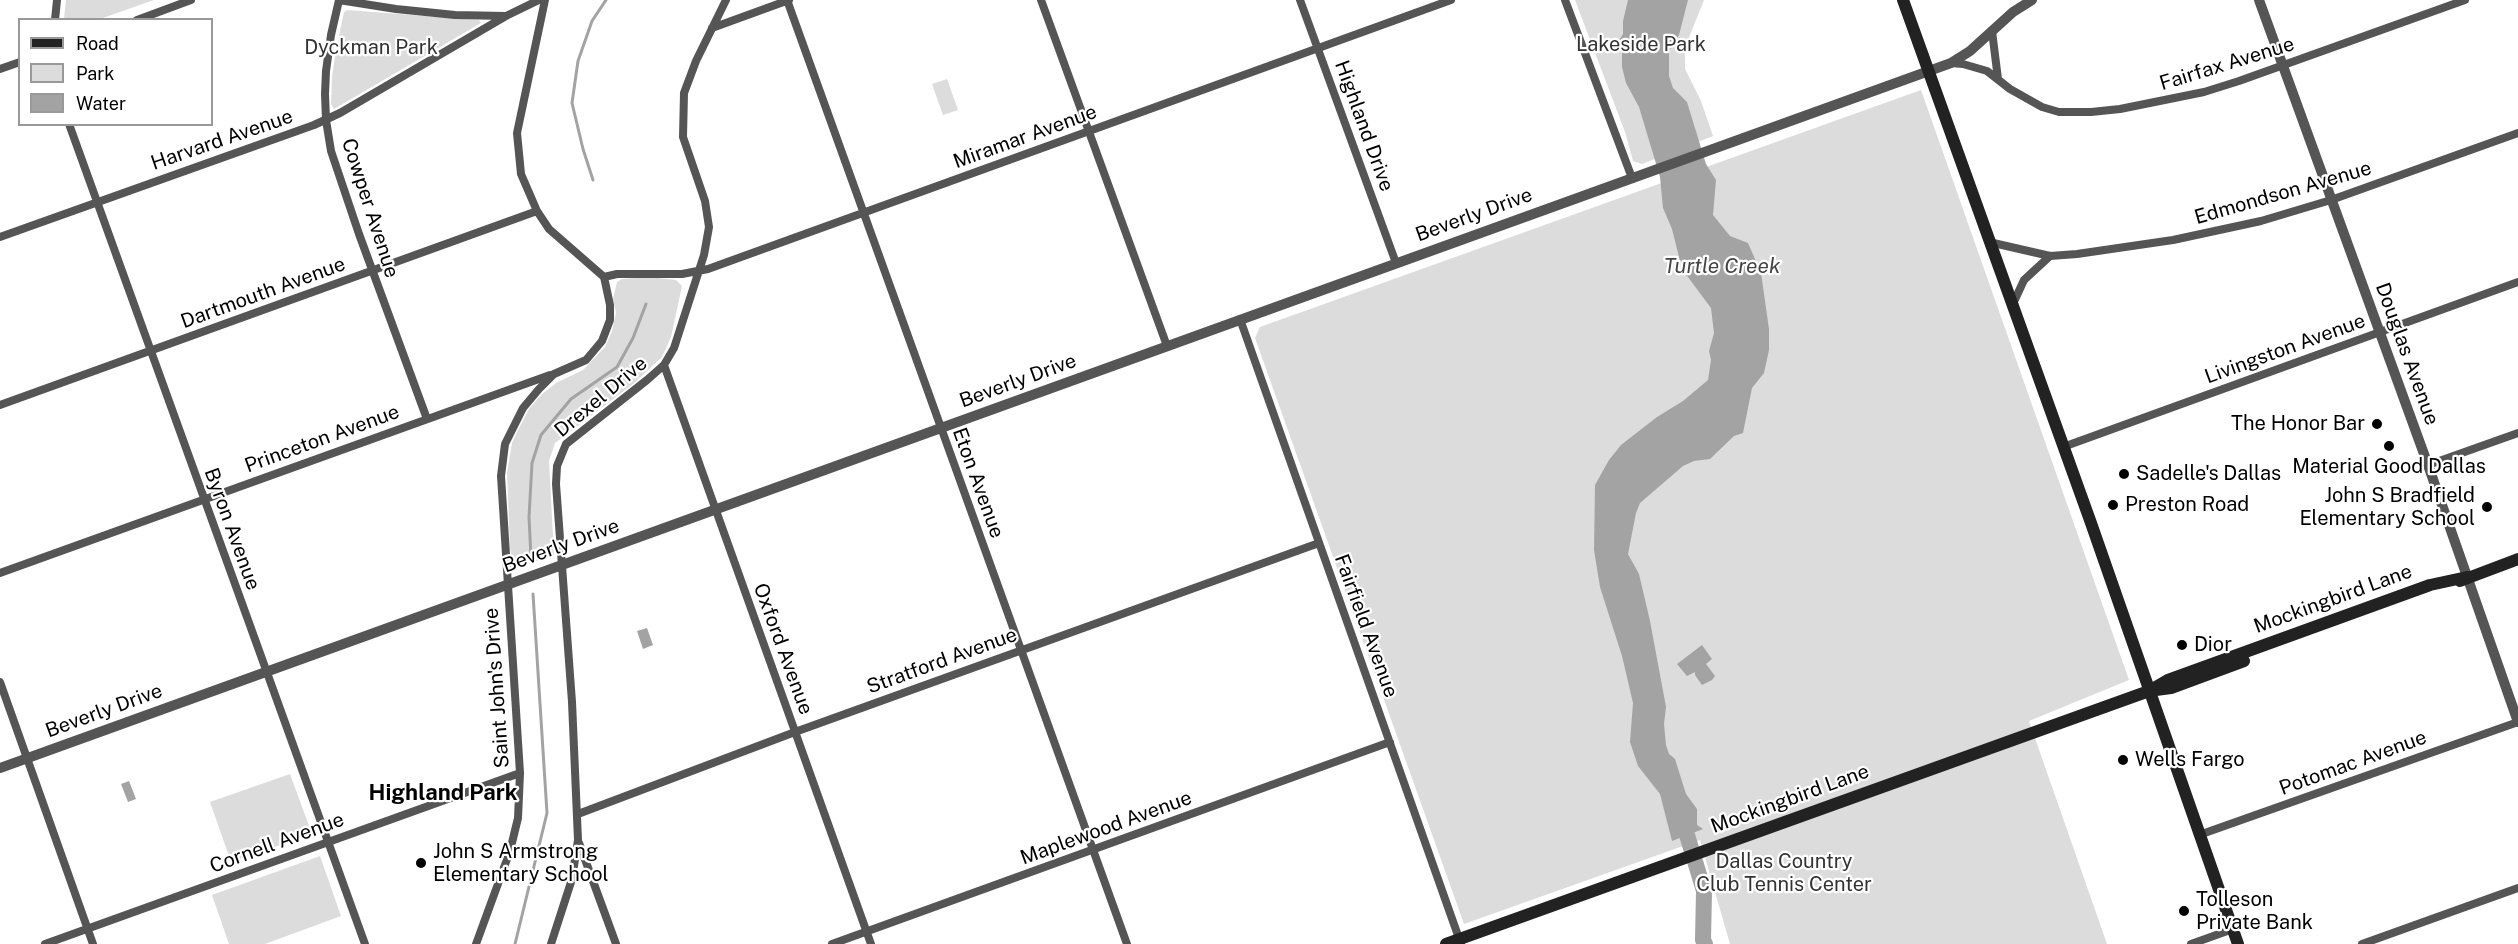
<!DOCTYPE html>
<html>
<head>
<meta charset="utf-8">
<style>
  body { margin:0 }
  #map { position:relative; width:2518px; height:944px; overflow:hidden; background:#fff; font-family:"Public Sans",sans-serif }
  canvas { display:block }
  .legend { position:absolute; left:18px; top:18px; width:195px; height:108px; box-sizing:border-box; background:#fff; border:2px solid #999; margin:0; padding:8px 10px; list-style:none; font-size:18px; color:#000 }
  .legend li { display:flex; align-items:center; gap:12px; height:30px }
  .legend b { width:30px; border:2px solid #999 }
</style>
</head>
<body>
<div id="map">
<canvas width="2518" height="944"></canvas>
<ul class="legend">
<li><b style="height:8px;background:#222"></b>Road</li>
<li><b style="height:16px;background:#dcdcdc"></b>Park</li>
<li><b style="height:16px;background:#a3a3a3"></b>Water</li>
</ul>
</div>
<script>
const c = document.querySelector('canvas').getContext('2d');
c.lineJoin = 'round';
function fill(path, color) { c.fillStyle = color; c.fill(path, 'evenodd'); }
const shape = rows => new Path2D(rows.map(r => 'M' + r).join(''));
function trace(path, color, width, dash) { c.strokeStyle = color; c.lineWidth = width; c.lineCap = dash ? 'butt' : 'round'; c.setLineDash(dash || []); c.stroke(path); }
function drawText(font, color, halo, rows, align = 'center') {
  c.font = font + ' "Public Sans",sans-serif'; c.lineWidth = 4.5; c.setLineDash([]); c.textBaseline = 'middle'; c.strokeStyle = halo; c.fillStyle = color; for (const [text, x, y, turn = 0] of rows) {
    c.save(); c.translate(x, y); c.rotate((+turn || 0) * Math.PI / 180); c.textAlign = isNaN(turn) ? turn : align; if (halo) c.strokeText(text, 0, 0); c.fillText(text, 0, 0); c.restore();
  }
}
fill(shape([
  [66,0,154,0,100,19,64,19],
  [1575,0,1704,0,1690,35,1685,52,1685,69,1701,101,1713,136,1642,164,1633,161,1625,132],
  [347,10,479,20,481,23,334,109,331,104,332,77,336,50,344,12],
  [947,79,958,110,943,115,932,84],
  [1921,90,2129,680,2029,721,2107,944,1730,944,1700,840,1464,924,1255,338,1260,327],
  [649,277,676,280,682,286,671,337,662,357,633,384,555,443,549,461,554,555,514,569,510,548,507,473,512,443,518,430,529,409,541,395,556,383,583,370,605,347,612,331,616,313,613,299,617,282,622,279],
  [290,774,312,834,231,862,210,802],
  [320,856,341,916,265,944,229,944,212,895]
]), '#dcdcdc');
fill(shape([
  [1628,0,1688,0,1679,35,1669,51,1669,76,1673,88,1687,102,1706,164,1716,180,1713,215,1730,236,1748,243,1761,273,1769,329,1769,350,1764,373,1752,388,1743,433,1734,436,1710,459,1694,461,1683,466,1640,503,1636,513,1628,554,1639,574,1650,621,1666,707,1664,724,1666,745,1669,754,1675,759,1686,794,1697,809,1697,825,1703,829,1672,841,1660,794,1638,766,1630,742,1633,703,1622,656,1600,587,1594,550,1595,485,1609,460,1621,445,1657,417,1683,401,1708,380,1711,360,1709,351,1714,333,1711,308,1682,269,1672,229,1663,208,1660,177,1639,107,1626,83,1622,67,1622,51,1618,42,1623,34,1623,21],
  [647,628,653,645,643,649,637,631],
  [1702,645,1712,659,1706,664,1715,676,1712,680,1702,685,1695,675,1695,672,1687,676,1677,664],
  [129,781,136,799,128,802,121,784]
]), '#a3a3a3');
trace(shape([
  [593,180,583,149,572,103,578,61,592,21,606,0],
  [531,558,529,517,532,463,541,435,571,399,617,367,633,338,646,304],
  [515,944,547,813,533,594]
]), '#a3a3a3', 3);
trace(shape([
  [1678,815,1687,835,1704,891,1703,940,1705,944]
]), '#a3a3a3', 16);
trace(shape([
  [787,0,1127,944],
  [1041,0,1167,346],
  [1300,0,1396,263],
  [1565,0,1632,178],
  [55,20,57,0],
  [137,20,191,0],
  [712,28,789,0],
  [1992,31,1998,79],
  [1951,63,1963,64,1987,71,2010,89,2042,107,2059,112,2091,112,2120,109,2204,92,2239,81,2465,0],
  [0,69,20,62],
  [69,124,365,944],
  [0,237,314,125,340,113,506,16,539,0],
  [1989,242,2050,256,2077,254,2173,240,2261,221,2331,200,2518,133],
  [604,277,617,274,682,274,708,269,1451,0],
  [2012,306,2024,280,2050,256],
  [1240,319,1461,944],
  [664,365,871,944],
  [0,405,537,211],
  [427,419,359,234,331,151,326,120,325,94,326,71,331,35,339,0,396,9,455,15,506,16],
  [2063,447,2518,282],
  [2428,465,2518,433],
  [0,573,550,375],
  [0,682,93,944],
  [578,814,795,732,1319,543],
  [2199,835,2518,722],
  [579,843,616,944],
  [45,944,520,773],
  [476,944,510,851,518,818,520,773,501,476,505,444,523,408,539,389,554,374,586,360,602,341,610,320,610,305,604,277,549,229,537,211,521,174,517,133,545,0],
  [551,944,572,879,578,840,572,702,556,484,557,466,566,444,647,380,664,365,674,348,704,255,709,227,705,201,683,137,684,93,696,61,726,0],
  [832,944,1390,742],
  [2191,944,2233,929],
  [2362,944,2518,888]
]), '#555', 8);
trace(shape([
  [2259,0,2428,465,2518,722],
  [0,768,1951,63,1970,51,2013,12,2032,0]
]), '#555', 10);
trace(shape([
  [1903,0,2091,523,2238,944],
  [2460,581,2518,559],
  [2156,690,2171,688,2244,661],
  [1446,944,2149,691,2168,680,2430,585,2467,577]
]), '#222', 12);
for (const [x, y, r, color] of [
  [2377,424,6,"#000"],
  [2389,446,6,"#000"],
  [2124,474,6,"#000"],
  [2113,505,6,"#000"],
  [2487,507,6,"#000"],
  [2182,645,6,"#000"],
  [2123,760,6,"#000"],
  [421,863,6,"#000"],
  [2184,911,6,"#000"]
]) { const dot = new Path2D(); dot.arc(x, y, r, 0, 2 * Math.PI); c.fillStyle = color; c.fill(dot); trace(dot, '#fff', 2); }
drawText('20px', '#333', '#fff', [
  ["Lakeside Park",1641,45],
  ["Dyckman Park",371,48],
  ["Dallas Country",1784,862],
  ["Club Tennis Center",1784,885]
]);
drawText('20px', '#000', '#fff', [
  ["Fairfax Avenue",2227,64,-17],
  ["Highland Drive",1364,126,70],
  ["Miramar Avenue",1025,137,-20],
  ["Harvard Avenue",222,140,-19],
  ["Edmondson Avenue",2283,193,-16],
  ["Cowper Avenue",370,208,72],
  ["Beverly Drive",1474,215,-20],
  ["Dartmouth Avenue",263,293,-20],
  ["Livingston Avenue",2285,349,-20],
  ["Douglas Avenue",2407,354,70],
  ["Beverly Drive",1018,381,-20],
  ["Drexel Drive",601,397,-40],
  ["Princeton Avenue",322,439,-20],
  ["Eton Avenue",978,483,70],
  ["Byron Avenue",232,529,70],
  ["Beverly Drive",561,546,-20],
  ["Mockingbird Lane",2333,599,-20],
  ["Fairfield Avenue",1366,626,70],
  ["Oxford Avenue",783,649,70],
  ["Stratford Avenue",942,661,-20],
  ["Saint John's Drive",497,688,-94],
  ["Beverly Drive",104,711,-20],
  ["Potomac Avenue",2353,763,-20],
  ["Mockingbird Lane",1790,799,-20],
  ["Maplewood Avenue",1106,828,-20],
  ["Cornell Avenue",277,843,-20]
]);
drawText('20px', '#000', '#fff', [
  ["The Honor Bar",2365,424,"right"],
  ["Material Good Dallas",2389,467,"center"],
  ["Sadelle's Dallas",2136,474],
  ["John S Bradfield",2475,496,"right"],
  ["Elementary School",2475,519,"right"],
  ["Preston Road",2125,505],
  ["Dior",2194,645],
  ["Wells Fargo",2135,760],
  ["John S Armstrong",433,852],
  ["Elementary School",433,875],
  ["Tolleson",2196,900],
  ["Private Bank",2196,923]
], 'left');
drawText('italic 21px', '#444', '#fff', [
  ["Turtle Creek",1722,267]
]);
drawText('bold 22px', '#000', '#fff', [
  ["Highland Park",443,793]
]);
</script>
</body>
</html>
